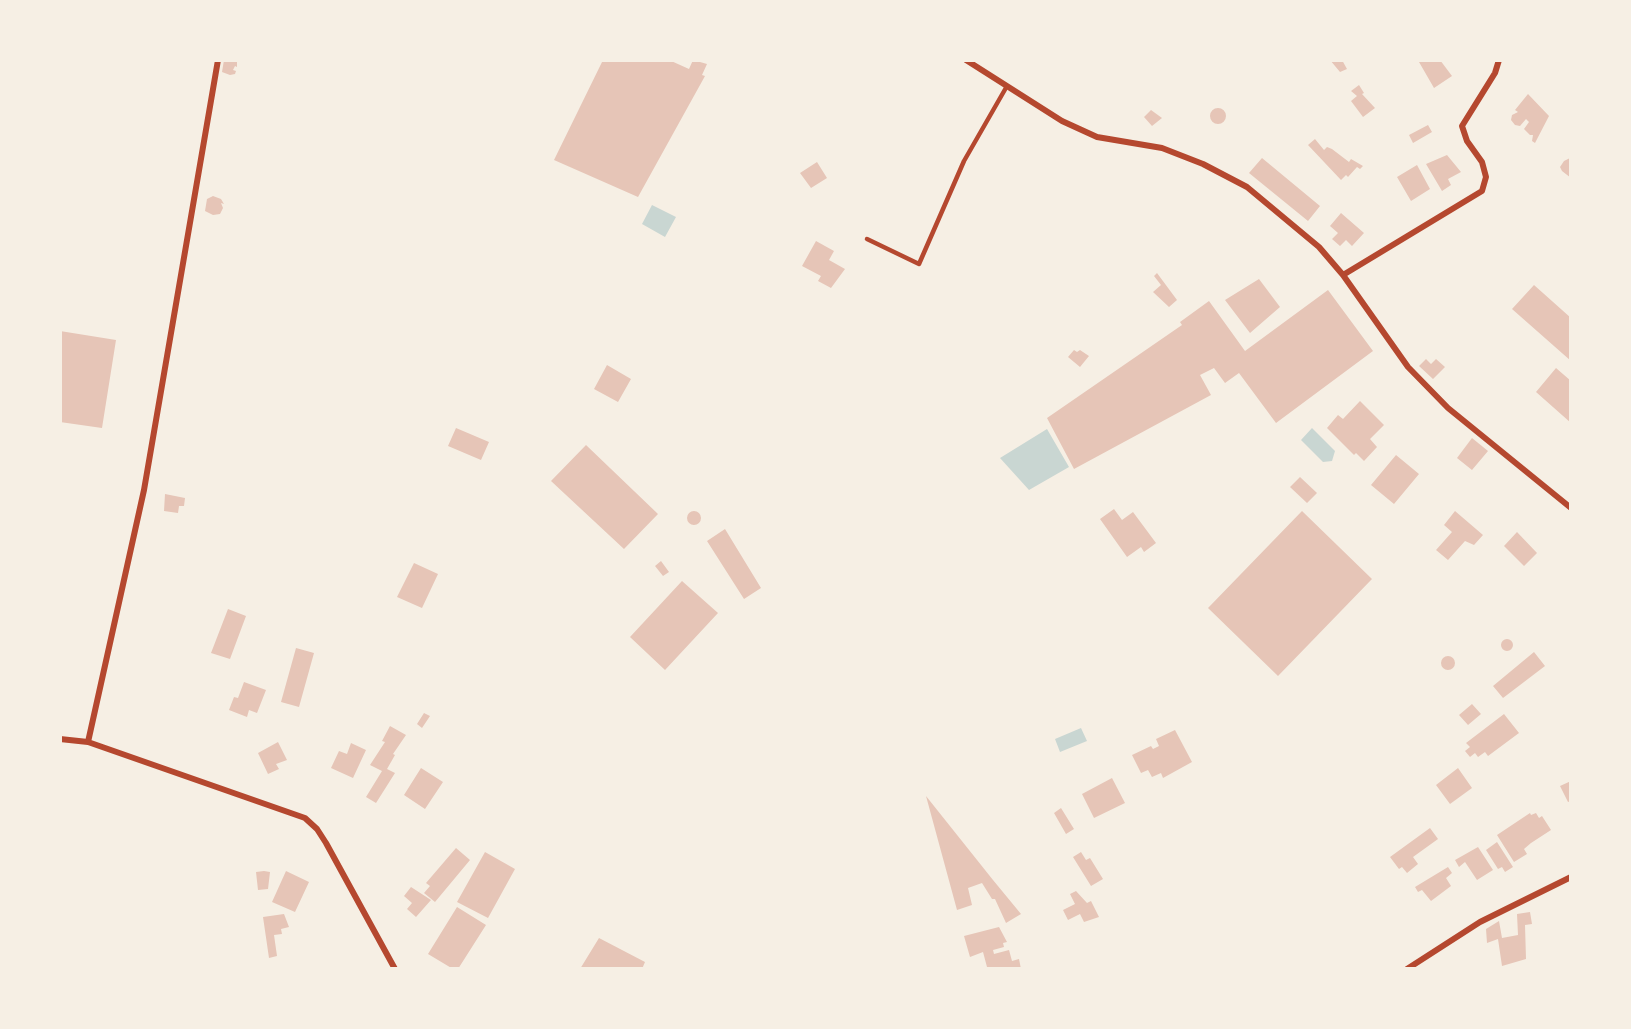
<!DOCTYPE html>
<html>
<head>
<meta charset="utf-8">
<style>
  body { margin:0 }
  #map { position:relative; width:1631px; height:1029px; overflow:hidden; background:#f6efe4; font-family:Karla,sans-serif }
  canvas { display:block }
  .frame { position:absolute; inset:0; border:62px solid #f6efe4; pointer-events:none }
</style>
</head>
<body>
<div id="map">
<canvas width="1631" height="1029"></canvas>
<div class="frame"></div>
</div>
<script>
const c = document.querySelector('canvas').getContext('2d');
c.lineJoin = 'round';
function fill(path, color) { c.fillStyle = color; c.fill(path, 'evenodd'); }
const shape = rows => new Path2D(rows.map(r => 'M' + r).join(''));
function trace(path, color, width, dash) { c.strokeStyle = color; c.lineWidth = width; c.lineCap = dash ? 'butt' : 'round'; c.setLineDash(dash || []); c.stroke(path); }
fill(shape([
  [652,205,676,217,665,237,642,224],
  [1312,428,1335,451,1332,461,1323,462,1301,440],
  [1047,429,1069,467,1029,490,1000,458],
  [1081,728,1087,741,1060,752,1055,739]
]), '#c9d6d2');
fill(shape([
  [224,60,237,61,237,67,235,66,233,70,236,71,235,74,230,75,222,72],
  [603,60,669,60,689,69,693,60,707,64,702,75,705,76,638,197,554,160],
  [1330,60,1342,60,1347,69,1340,72],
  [1423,60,1440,60,1452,76,1434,88,1419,62],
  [1359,85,1364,93,1362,94,1375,108,1363,117,1351,101,1357,96,1351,91],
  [1528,94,1549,116,1535,143,1532,141,1533,135,1530,135,1524,129,1529,122,1526,119,1520,126,1515,125,1511,120,1512,115,1518,112,1515,110],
  '1210 116a8 8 0 1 1 16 0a8 8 0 1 1-16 0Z',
  [1151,110,1162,118,1152,126,1144,117],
  [1428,125,1432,132,1413,143,1409,135],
  [1315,139,1324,150,1327,147,1332,149,1349,162,1351,159,1363,166,1360,169,1357,167,1348,177,1346,175,1341,180,1308,145],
  [1447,155,1461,172,1448,179,1451,185,1442,191,1426,164],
  [1262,158,1320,206,1308,221,1249,173],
  [1570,158,1571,158,1571,178,1562,171,1560,167,1564,161],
  [817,162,827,178,811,188,800,173],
  [1417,165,1430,189,1411,201,1397,177],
  [213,196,221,199,224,204,221,203,223,208,220,214,213,215,205,211,207,199],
  [1341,213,1364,233,1352,246,1346,240,1340,246,1332,239,1338,233,1330,226],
  [816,241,834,251,829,260,845,269,831,288,818,281,821,276,802,266],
  [1157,273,1177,300,1169,307,1153,292,1161,285,1154,276],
  [1259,279,1280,307,1250,333,1225,300],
  [1534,285,1571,318,1571,361,1512,309],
  [1328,290,1373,351,1276,423,1239,373,1225,383,1214,368,1200,375,1211,395,1074,469,1047,418,1182,325,1180,322,1209,301,1245,351],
  [60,331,116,340,102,428,60,422],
  [1074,350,1077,352,1080,350,1089,356,1080,367,1068,357],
  [1426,359,1431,364,1436,359,1445,367,1433,379,1419,366],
  [607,365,631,379,618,402,594,389],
  [1556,368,1571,381,1571,423,1536,392],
  [1360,401,1384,425,1370,439,1377,447,1364,461,1356,453,1354,455,1327,428,1338,415,1343,419],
  [456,428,489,442,481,460,448,446],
  [1472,438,1488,451,1472,470,1457,458],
  [586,445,658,514,624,549,551,481],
  [1396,455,1419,474,1394,504,1371,485],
  [1300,477,1317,493,1307,503,1290,487],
  [165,494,185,498,184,506,179,506,178,513,164,511],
  [1114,509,1122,520,1133,512,1156,543,1144,552,1141,547,1127,557,1100,519],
  [1302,511,1372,579,1278,676,1208,608],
  [1455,511,1483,535,1474,545,1465,541,1448,560,1436,550,1452,532,1444,525],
  '687 518a7 7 0 1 1 14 0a7 7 0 1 1-14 0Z',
  [725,529,761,588,744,599,707,541],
  [1517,532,1537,553,1524,566,1504,546],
  [661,561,669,572,663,576,655,566],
  [414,563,438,574,422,608,397,597],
  [682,581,718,613,665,670,630,637],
  [228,609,246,616,230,659,211,653],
  '1501 645a6 6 0 1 1 12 0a6 6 0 1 1-12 0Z',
  [296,648,314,653,299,707,281,702],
  [1534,652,1545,666,1503,698,1493,686],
  '1441 663a7 7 0 1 1 14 0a7 7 0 1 1-14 0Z',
  [244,682,266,690,257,713,249,710,247,717,229,710,234,697,238,698],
  [1472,704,1481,714,1468,725,1459,715],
  [424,713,430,716,422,728,417,724],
  [1504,714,1519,733,1488,756,1485,752,1478,757,1475,753,1470,757,1465,751,1470,747,1466,743],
  [390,726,406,735,393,754,395,755,387,769,395,773,376,803,366,797,382,771,370,765,385,742,382,741],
  [1175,730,1192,762,1163,778,1161,773,1152,777,1148,770,1141,773,1132,755,1151,746,1153,749,1159,746,1156,739],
  [278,742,287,760,276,764,279,769,268,774,258,753],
  [351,743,366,750,353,778,331,768,339,751,347,754],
  [421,768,443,782,425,809,404,795],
  [1458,768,1472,788,1450,804,1436,785],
  [1112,778,1125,803,1094,818,1082,794],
  [1571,781,1571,801,1568,802,1560,786],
  [926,796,993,880,1021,914,1006,923,995,899,992,899,982,883,968,888,972,905,957,910],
  [1061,808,1074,829,1066,834,1054,813],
  [1530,813,1531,815,1536,813,1539,818,1542,816,1551,830,1531,843,1524,849,1527,854,1514,862,1497,835],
  [1430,828,1438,839,1413,857,1418,864,1407,873,1402,867,1399,869,1390,857],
  [1497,842,1513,867,1505,872,1502,867,1498,869,1486,850],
  [1478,847,1493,870,1477,880,1465,862,1459,867,1455,860],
  [456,848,470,860,435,902,424,893,430,886,426,883],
  [485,852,515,869,488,918,457,902],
  [1081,852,1086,860,1090,858,1103,879,1091,886,1073,857],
  [1448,867,1452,873,1446,878,1451,886,1431,901,1422,890,1418,892,1415,887],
  [264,871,270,872,268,889,258,890,256,872],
  [286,871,309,882,295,912,272,902],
  [411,887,431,900,416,917,407,909,412,903,404,896],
  [1076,891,1087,903,1091,901,1099,917,1084,922,1080,914,1068,920,1063,910,1075,904,1070,894],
  [457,907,486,925,458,969,453,969,428,954],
  [1530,912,1532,924,1525,925,1526,959,1502,966,1498,939,1487,943,1486,929,1499,921,1502,938,1518,935,1517,914],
  [284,914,289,927,281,929,282,934,274,935,277,956,269,958,263,917],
  [999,927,1007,942,1003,943,1004,947,993,950,994,954,1009,950,1012,961,1019,959,1021,969,983,969,987,967,983,952,970,957,964,936],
  [599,938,645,962,642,969,580,969]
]), '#e6c5b7');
trace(shape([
  [867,239,919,264,964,161,1007,86]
]), '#b5482f', 4.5);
trace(shape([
  [966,60,1062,121,1097,137,1162,148,1203,164,1247,187,1319,247,1343,275,1408,367,1448,408,1571,508],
  [1343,275,1482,191,1486,177,1482,162,1467,141,1462,126,1495,73,1499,60],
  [60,739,88,742,305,818,317,829,326,843,395,969],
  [88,742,144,490,218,60],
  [1407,969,1480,922,1571,877]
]), '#b5482f', 6);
</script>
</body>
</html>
